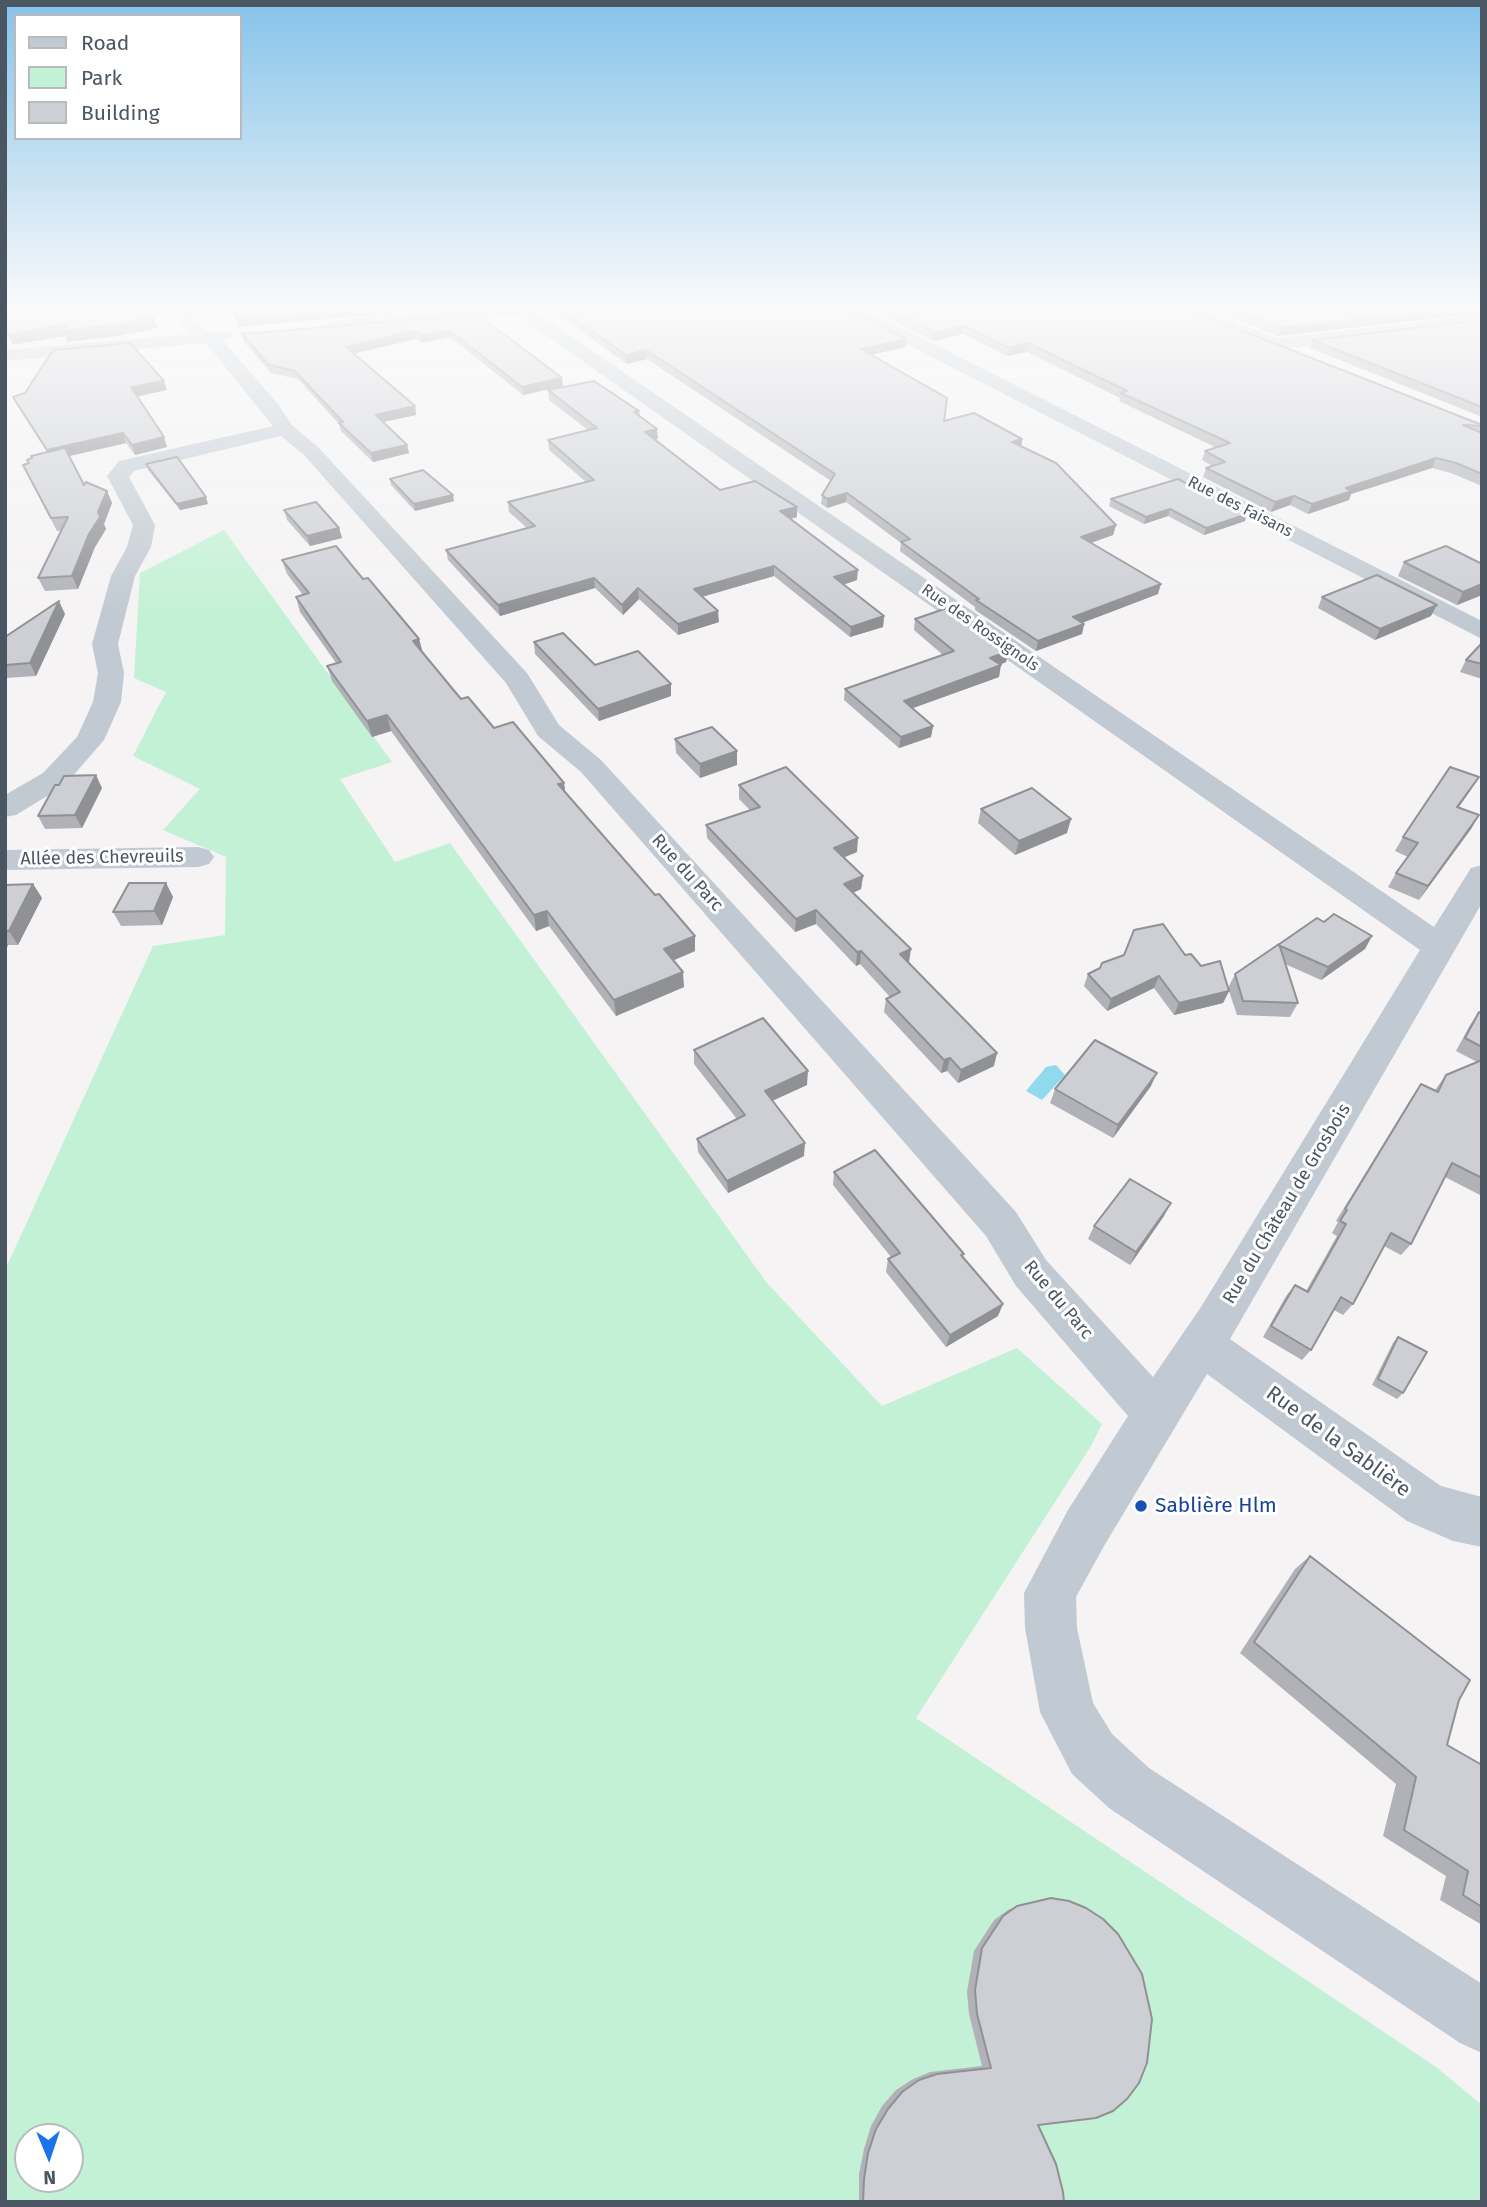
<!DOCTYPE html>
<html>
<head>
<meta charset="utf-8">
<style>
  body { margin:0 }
  #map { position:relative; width:1487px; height:2207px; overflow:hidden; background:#f5f3f3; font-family:"Fira Sans",sans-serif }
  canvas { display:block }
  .frame { position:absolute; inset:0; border:7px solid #4a5661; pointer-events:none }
  .legend { position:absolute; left:14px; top:14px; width:228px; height:126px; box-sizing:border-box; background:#fff; border:2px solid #b7bbc0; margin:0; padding:9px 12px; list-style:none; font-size:21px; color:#4a5661 }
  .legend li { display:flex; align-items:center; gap:14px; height:35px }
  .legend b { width:35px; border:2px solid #b7bbc0 }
  .north { position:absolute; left:14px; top:2123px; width:70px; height:70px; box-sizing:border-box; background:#fff; border:2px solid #b7bbc0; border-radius:50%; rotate:178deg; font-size:19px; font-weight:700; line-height:28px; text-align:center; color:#4a5661 }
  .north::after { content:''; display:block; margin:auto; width:24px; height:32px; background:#1a73e8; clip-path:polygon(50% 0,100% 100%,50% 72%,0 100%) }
</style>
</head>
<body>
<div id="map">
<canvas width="1487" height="2207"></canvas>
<div class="frame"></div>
<ul class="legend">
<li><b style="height:9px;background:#c1cad2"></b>Road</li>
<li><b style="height:19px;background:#c3f1d5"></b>Park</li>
<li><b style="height:19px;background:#cdcfd5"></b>Building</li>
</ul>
<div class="north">N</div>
</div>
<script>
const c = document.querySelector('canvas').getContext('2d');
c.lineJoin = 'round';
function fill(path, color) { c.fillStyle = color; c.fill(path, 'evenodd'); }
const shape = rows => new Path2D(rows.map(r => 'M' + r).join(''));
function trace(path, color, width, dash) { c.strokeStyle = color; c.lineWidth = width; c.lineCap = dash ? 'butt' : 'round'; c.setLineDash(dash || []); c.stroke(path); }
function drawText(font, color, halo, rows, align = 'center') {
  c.font = font + ' "Fira Sans",sans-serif'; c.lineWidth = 6; c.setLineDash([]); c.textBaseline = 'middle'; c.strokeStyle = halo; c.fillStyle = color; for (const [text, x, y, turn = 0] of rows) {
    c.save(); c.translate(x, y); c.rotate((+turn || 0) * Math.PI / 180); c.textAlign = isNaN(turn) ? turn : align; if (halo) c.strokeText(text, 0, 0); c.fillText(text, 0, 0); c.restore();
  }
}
fill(shape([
  [224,530,392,762,340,779,395,862,450,843,767,1283,882,1406,1017,1348,1102,1424,1091,1446,916,1718,1436,2067,1482,2105,1482,2202,5,2202,5,1270,153,946,225,935,226,857,163,830,200,789,133,756,166,692,134,678,140,573],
  [28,2137,70,2137,70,2179,28,2179]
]), '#c3f1d5');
fill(shape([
  [1056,1065,1065,1075,1042,1100,1026,1091,1046,1067]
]), '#90daee');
fill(shape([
  [168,307,185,307,207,331,229,332,232,336,223,341,278,404,292,425,318,447,527,673,559,725,601,760,1016,1212,1046,1260,1153,1377,1201,1307,1420,950,517,315,332,331,323,326,332,321,489,307,552,307,550,311,537,313,1434,927,1471,868,1482,865,1482,903,1230,1339,1441,1486,1482,1497,1482,1547,1453,1541,1407,1521,1207,1374,1104,1546,1076,1597,1077,1628,1093,1703,1112,1734,1149,1768,1482,1984,1482,2053,1460,2043,1109,1808,1072,1774,1040,1712,1025,1628,1024,1593,1068,1510,1128,1416,1016,1286,986,1236,581,772,538,736,506,683,304,455,281,436,134,471,129,477,155,525,151,547,135,576,118,644,124,673,121,702,104,740,65,785,16,815,5,817,5,795,43,773,77,737,93,702,98,673,92,644,111,576,127,547,133,525,107,476,119,461,273,426,206,343,5,361,5,350,190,334,168,307],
  [840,307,861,307,1482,621,1482,639,842,311,840,307],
  [1175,307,1197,307,1277,338,1482,315,1482,325,1291,348,1282,352,1177,311,1175,307],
  [198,847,209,850,214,857,209,864,198,867,5,870,5,850,198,847]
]), '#c1cad2');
fill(shape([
  [552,307,844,307,907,339,906,347,871,355,944,421,1022,439,1021,446,1116,525,1113,535,1091,543,1158,594,1082,623,1084,624,1082,634,1036,651,975,610,975,607,900,551,901,543,846,502,827,508,821,504,822,495,831,481,647,359,627,364,553,311],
  [866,307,1182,307,1482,425,1482,486,1451,473,1432,468,1351,494,1349,500,1308,514,1290,505,1271,512,1203,477,1206,468,1212,466,1202,460,1205,451,1217,448,1119,401,1120,398,1027,352,1007,356,963,334,934,341],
  [1204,307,1482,307,1482,313,1278,336],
  [477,314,563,386,523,395,450,337,421,343,416,339,354,353,415,406,416,415,383,422,407,445,409,453,373,462,341,431,339,424,298,379,271,373,244,342,242,334],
  [1482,320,1482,417,1310,348,1312,340],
  [167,390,137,396,167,447,135,455,126,443,69,456,84,485,107,491,112,503,104,524,106,529,95,547,78,589,45,591,38,578,61,531,57,531,23,465,29,463,32,458,47,452,18,407,13,397],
  [548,390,639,411,640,416,658,439,654,440,720,490,797,517,790,519,857,580,843,585,884,616,883,627,850,637,774,576,702,597,719,622,678,635,639,599,623,615,595,588,500,616,448,560,446,550,527,528,509,512,508,502,586,482,549,450,548,440,588,430,549,400],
  [146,464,208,504,180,510,148,470],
  [390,479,454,501,415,511,391,485],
  [1111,499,1245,521,1204,535,1168,516,1144,524,1109,506],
  [284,510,339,528,342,538,310,546,287,520],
  [282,560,363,579,419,639,423,653,461,699,494,728,564,783,565,792,655,895,695,936,695,951,674,960,684,987,616,1016,549,926,536,931,391,731,372,737,332,681,327,666,336,663,300,612,296,597,303,595,287,574],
  [1404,562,1482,564,1482,595,1457,605,1398,576],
  [1322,597,1431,616,1375,640,1318,608],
  [65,614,36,676,5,678,5,637],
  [915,619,1006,662,1000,665,999,677,913,708,933,726,931,737,899,748,844,700,845,689,943,655,914,630],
  [534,642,595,665,671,684,671,696,599,721,535,654],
  [1482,643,1482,679,1460,672,1466,660],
  [675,739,737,751,737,765,700,778,676,753],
  [1479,777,1459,807,1479,815,1471,829,1419,900,1388,887,1396,873,1408,857,1395,851,1403,837],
  [739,785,857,852,844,857,863,876,861,889,853,893,994,1066,958,1083,947,1071,941,1073,884,1012,886,999,890,997,860,964,856,966,816,924,795,932,707,838,706,825,750,810,739,799],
  [102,788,82,828,45,829,38,816],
  [981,809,1067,833,1015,855,978,823],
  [166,883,173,897,162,925,121,926,113,912],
  [33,884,42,898,18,945,8,945,5,951,5,885],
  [1324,922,1372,936,1365,949,1321,980,1285,964,1298,1003,1290,1017,1237,1015,1228,988,1235,974,1279,944],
  [1185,955,1201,966,1229,991,1223,1003,1174,1015,1154,988,1107,1011,1084,986,1088,974],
  [1479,1012,1482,1014,1482,1196,1445,1177,1411,1244,1401,1255,1384,1246,1353,1304,1343,1315,1334,1310,1311,1350,1302,1360,1263,1337,1286,1296,1295,1285,1306,1291,1337,1236,1332,1233,1338,1222,1336,1221,1412,1097,1421,1084,1435,1090,1446,1075,1477,1062,1456,1051,1470,1025],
  [694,1050,807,1085,772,1101,804,1156,728,1193,698,1152,697,1139,737,1119,694,1064],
  [1151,1086,1113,1138,1050,1103,1055,1089],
  [834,1172,998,1316,946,1347,886,1272,888,1259,891,1257,833,1185],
  [1164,1216,1130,1265,1088,1239,1094,1226],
  [1398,1337,1403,1393,1397,1399,1372,1385,1393,1343],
  [1310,1556,1459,1700,1447,1745,1482,1765,1482,1925,1440,1900,1446,1876,1383,1836,1396,1784,1240,1653,1295,1569],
  [1017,1906,1038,2125,1064,2202,859,2202,859,2174,864,2149,871,2126,882,2106,896,2090,913,2079,930,2072,982,2066,969,2014,967,1992,974,1951,994,1920,1008,1910]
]), '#b0b2b7');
fill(shape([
  [370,307,460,307,238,327,236,319],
  [1470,307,1482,307,1482,313,1278,336,1281,328],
  [151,310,158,328,119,336,67,342,65,336,13,345,8,335],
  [964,326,963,334,934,341,935,332],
  [449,330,450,337,421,343,420,336],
  [415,331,416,339,348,355,346,347],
  [907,339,906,347,860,357,861,349],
  [1028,343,1027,352,1007,356,1009,348],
  [646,350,647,359,627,364,626,355],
  [562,378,563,386,523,395,522,387],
  [164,381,167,390,135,397,131,387],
  [415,406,416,415,378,423,376,415],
  [657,429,658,439,645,442,645,432],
  [123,433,126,443,52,460,47,450],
  [164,437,167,447,135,455,132,445],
  [1022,439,1021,448,1012,442],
  [407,445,409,453,373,462,371,453],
  [1436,458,1432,468,1351,494,1349,500,1308,514,1312,504,1346,488],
  [107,491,112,503,104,524,106,529,95,547,78,589,72,576],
  [847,493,846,502,827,508,827,499],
  [453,495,454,501,415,511,414,504],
  [1294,496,1290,505,1271,512,1275,502],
  [206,497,208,504,180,510,177,504],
  [797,507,797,517,780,522,780,511],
  [1170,509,1168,516,1144,524,1146,517],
  [1247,514,1245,521,1204,535,1206,528],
  [1116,525,1113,535,1079,547,1081,537],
  [339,528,342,538,310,546,307,536],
  [774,566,774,576,694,599,694,589],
  [858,570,857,580,833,588,834,577],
  [594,578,595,588,500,616,498,605],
  [1161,584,1158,594,1071,627,1073,617],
  [1482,584,1482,595,1457,605,1463,592],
  [638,588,639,599,623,615,622,605],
  [59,601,65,614,36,676,30,663],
  [1437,605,1431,616,1375,640,1380,629],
  [718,611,719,622,678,635,678,624],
  [884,616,883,627,850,637,851,627],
  [1084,624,1082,634,1036,651,1038,641],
  [419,639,423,654,413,641],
  [1009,651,1006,662,988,669,990,658],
  [1001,665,999,677,902,712,904,701],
  [671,684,671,696,599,721,598,709],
  [387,715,391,731,372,737,367,721],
  [933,726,931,737,899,748,901,737],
  [737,751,737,765,700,778,700,764],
  [96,775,102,788,82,828,75,815],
  [1479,777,1470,791,1449,821,1457,807],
  [564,783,566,798,558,784],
  [1479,815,1471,829,1419,900,1428,886],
  [1071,819,1067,833,1015,855,1019,841],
  [858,838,857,852,833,862,834,848],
  [863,876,861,889,843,897,844,884],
  [166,883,173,897,162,925,154,911],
  [33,884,42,898,18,945,9,931],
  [816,910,816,924,795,932,796,919],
  [547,911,549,926,536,931,534,915],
  [695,936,695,951,665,964,664,949],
  [1372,936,1365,949,1321,980,1328,967],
  [5,941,8,945,5,951],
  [911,949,909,962,900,954],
  [861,951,860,964,856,966,857,952],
  [683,972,684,987,616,1016,614,1000],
  [1159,976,1154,988,1107,1011,1111,999],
  [1229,991,1223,1003,1174,1015,1179,1003],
  [997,1053,994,1066,958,1083,961,1070],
  [950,1058,947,1071,941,1073,944,1060],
  [808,1071,807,1085,765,1104,765,1091],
  [1157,1073,1151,1086,1113,1138,1118,1125],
  [805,1143,804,1156,728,1193,727,1181],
  [1171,1203,1164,1216,1130,1265,1136,1252],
  [1003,1304,998,1316,946,1347,950,1335]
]), '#909195');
const building = shape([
  [5,307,149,307,151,310,148,310,154,317,116,325,63,331,67,324,8,335,5,330,5,307],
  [234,307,370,307,236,319,234,307],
  [557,307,844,307,907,339,861,349,947,398,944,421,974,413,1022,439,1012,442,1056,463,1116,525,1081,537,1161,584,1073,617,1084,624,1038,641,976,600,979,599,901,542,910,539,847,493,827,499,822,495,835,474,646,350,626,355,557,307],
  [883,307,1182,307,1482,425,1482,426,1463,425,1482,433,1482,474,1456,463,1436,458,1346,488,1352,491,1312,504,1294,496,1275,502,1206,468,1225,462,1205,451,1230,443,1121,393,1127,391,1028,343,1009,348,964,326,935,332,883,307],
  [1227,307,1470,307,1281,328,1227,307],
  [477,314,562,378,522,387,449,330,420,336,415,331,346,347,415,406,376,415,407,445,371,453,339,423,343,422,295,371,269,365,242,334,477,314],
  [1482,320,1482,407,1312,340,1482,320],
  [130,343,164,381,131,387,164,437,132,445,123,433,47,450,13,397,25,393,53,350,130,343],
  [594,381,639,411,634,412,657,429,645,432,720,490,755,481,797,507,780,511,858,570,834,577,884,616,851,627,774,566,694,589,718,611,678,624,638,588,622,605,594,578,498,605,446,550,535,526,508,502,594,480,548,440,597,428,548,390,594,381],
  [65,448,84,485,86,482,107,491,98,512,100,517,89,534,72,576,38,578,68,517,51,518,23,465,29,463,27,460,32,458,31,456,65,448],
  [177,457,206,497,177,504,146,464,177,457],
  [423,470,453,495,414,504,390,479,423,470],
  [1178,479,1247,514,1206,528,1170,509,1146,517,1111,499,1178,479],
  [316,502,339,528,307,536,284,510,316,502],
  [336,546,363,579,368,578,419,639,413,641,461,699,468,697,494,728,513,722,564,783,558,784,655,895,659,894,695,936,664,949,683,972,614,1000,547,911,534,915,387,715,367,721,327,666,341,662,296,597,309,593,282,560,336,546],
  [1446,546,1482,564,1482,584,1463,592,1404,562,1446,546],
  [1377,575,1437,605,1380,629,1322,597,1377,575],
  [59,601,30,663,5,665,5,637,59,601],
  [947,608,1009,651,990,658,1001,665,904,701,933,726,901,737,845,689,954,651,915,619,947,608],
  [563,633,595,665,638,651,671,684,598,709,534,642,563,633],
  [1482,643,1482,664,1466,660,1482,643],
  [712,727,737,751,700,764,675,739,712,727],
  [786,767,858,838,834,848,863,876,844,884,911,949,900,954,997,1053,961,1070,950,1058,944,1060,886,999,900,992,861,951,857,952,816,910,796,919,706,825,760,807,739,785,786,767],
  [1450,767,1479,777,1457,807,1479,815,1428,886,1396,873,1418,843,1403,837,1450,767],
  [96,775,75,815,38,816,55,785,59,785,64,776,96,775],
  [1032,788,1071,819,1019,841,981,809,1032,788],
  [129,883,166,883,154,911,113,912,129,883],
  [33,884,9,931,5,931,5,885,33,884],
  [1334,914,1372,936,1328,967,1278,945,1317,918,1324,922,1334,914],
  [1163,924,1185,955,1191,954,1201,966,1220,961,1229,991,1179,1003,1159,976,1111,999,1088,974,1100,968,1102,963,1124,955,1134,930,1163,924],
  [1279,944,1298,1003,1243,1001,1235,974,1279,944],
  [1479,1012,1482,1014,1482,1047,1465,1038,1479,1012],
  [763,1018,808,1071,765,1091,805,1143,727,1181,697,1139,745,1115,694,1050,763,1018],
  [1095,1040,1157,1073,1118,1125,1055,1089,1095,1040],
  [1482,1060,1482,1178,1452,1163,1411,1244,1391,1233,1353,1304,1341,1297,1311,1350,1271,1326,1295,1285,1308,1292,1346,1224,1340,1221,1347,1210,1345,1209,1421,1084,1438,1092,1446,1075,1482,1060],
  [875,1150,964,1254,961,1255,1003,1304,950,1335,888,1259,900,1253,834,1172,875,1150],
  [1130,1179,1171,1203,1136,1252,1094,1226,1130,1179],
  [1398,1337,1427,1352,1403,1393,1378,1379,1398,1337],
  [1310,1556,1470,1680,1459,1700,1447,1745,1482,1765,1482,1907,1463,1895,1468,1871,1404,1830,1416,1777,1254,1642,1310,1556],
  [1051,1898,1069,1901,1086,1908,1103,1919,1118,1934,1142,1974,1152,2019,1147,2063,1139,2083,1127,2099,1113,2111,1096,2118,1038,2125,1056,2164,1063,2192,1064,2202,863,2202,864,2179,868,2153,876,2129,888,2109,902,2092,919,2080,937,2074,991,2068,977,2014,975,1990,982,1948,1003,1916,1017,1906,1051,1898]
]);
fill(building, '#cdcfd5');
trace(building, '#909195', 2);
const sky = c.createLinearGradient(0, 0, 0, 616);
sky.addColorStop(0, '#85c3ea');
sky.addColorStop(0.5, '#fafafa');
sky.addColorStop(1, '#fafafa00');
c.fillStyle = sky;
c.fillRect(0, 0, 1487, 616);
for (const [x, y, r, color] of [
  [1141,1506,7,"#1a4fb4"]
]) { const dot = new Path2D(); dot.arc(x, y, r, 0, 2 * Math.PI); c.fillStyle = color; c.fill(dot); trace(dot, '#fff', 2.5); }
drawText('16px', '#4a5661', '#fff', [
  ["Rue des Faisans",1240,507,27],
  ["Rue des Rossignols",980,628,35]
]);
drawText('18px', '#4a5661', '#fff', [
  ["Allée des Chevreuils",102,858,-1],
  ["Rue du Parc",687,873,48],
  ["Rue du Château de Grosbois",1287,1204,-59],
  ["Rue du Parc",1058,1300,50]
]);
drawText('21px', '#4a5661', '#fff', [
  ["Rue de la Sablière",1338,1442,36]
]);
drawText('21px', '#164399', '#fff', [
  ["Sablière Hlm",1155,1506]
], 'left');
</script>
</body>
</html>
